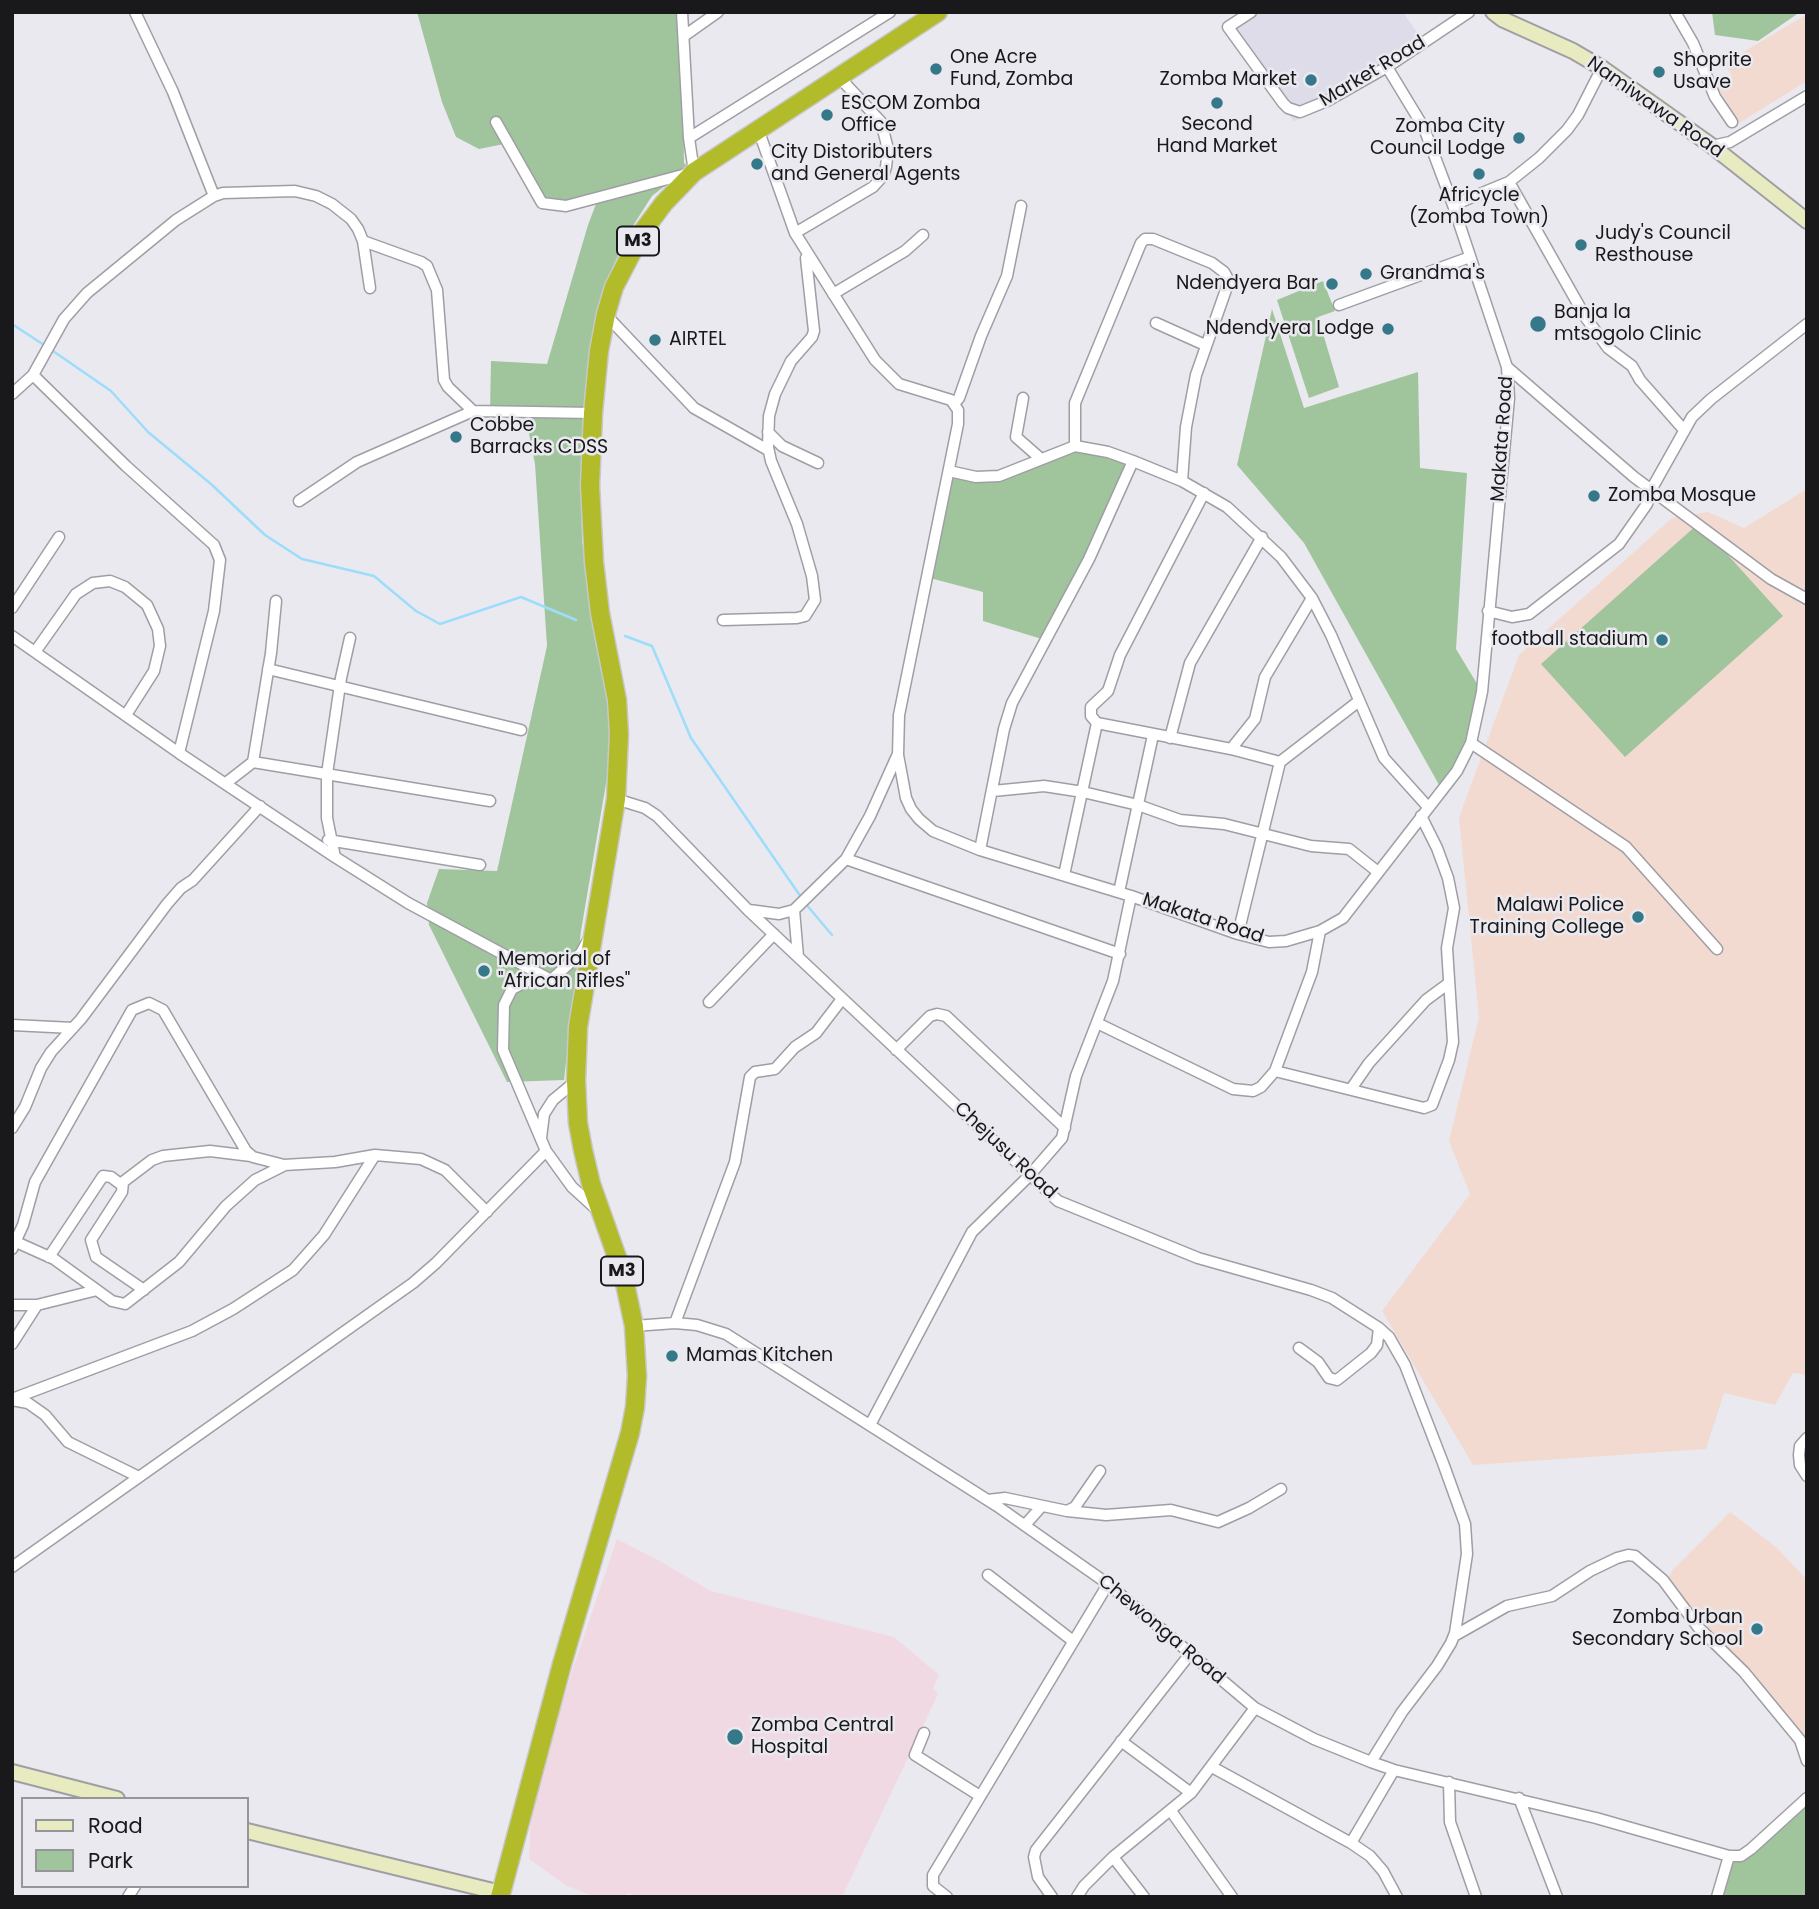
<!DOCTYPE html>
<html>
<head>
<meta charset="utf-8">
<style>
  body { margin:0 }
  #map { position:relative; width:1819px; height:1909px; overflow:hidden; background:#eae9ef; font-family:Poppins,sans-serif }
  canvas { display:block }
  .frame { position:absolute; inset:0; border:14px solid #19181a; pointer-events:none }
  .legend { position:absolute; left:21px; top:1797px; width:228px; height:91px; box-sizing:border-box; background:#eae9ef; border:2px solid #96959a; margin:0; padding:9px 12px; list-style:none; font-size:21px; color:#19181a }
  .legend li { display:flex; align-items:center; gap:14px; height:35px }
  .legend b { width:35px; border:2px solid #96959a }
</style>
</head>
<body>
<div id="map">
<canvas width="1819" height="1909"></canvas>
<div class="frame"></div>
<ul class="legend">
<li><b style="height:9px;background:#e8ebbf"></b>Road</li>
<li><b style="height:19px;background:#a0c59d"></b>Park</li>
</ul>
</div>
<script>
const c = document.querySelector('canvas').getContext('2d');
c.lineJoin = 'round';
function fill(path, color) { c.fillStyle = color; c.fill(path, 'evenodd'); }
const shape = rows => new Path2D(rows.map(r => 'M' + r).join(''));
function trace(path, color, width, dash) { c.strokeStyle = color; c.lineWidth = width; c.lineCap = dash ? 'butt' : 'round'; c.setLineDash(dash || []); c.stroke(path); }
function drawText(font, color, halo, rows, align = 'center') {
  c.font = font + ' Poppins,sans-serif'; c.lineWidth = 5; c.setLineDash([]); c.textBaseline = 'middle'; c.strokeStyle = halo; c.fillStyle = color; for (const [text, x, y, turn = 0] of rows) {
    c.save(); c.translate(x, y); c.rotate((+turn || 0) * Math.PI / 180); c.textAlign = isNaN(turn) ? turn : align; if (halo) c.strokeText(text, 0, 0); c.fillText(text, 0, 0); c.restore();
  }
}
fill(shape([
  [1256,12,1403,12,1420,37,1294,122,1230,29]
]), '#dfdce9');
fill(shape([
  [1807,14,1807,81,1739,123,1716,85,1732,76,1725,63],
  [1807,489,1807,1375,1793,1373,1775,1405,1724,1393,1706,1449,1473,1465,1382,1311,1470,1194,1449,1141,1479,1017,1459,817,1519,655,1672,518,1708,512,1744,528],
  [1730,1512,1776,1547,1807,1580,1807,1751,1755,1675,1699,1620,1668,1579,1672,1571]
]), '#f3dad1');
fill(shape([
  [617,1539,658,1560,711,1591,894,1637,939,1675,933,1688,938,1694,842,1897,636,1897,628,1893,626,1897,594,1897,567,1886,529,1859,531,1812,539,1779,573,1668]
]), '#f1d9e3');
fill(shape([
  [417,12,682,12,684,163,694,172,683,172,652,196,629,232,609,275,593,337,586,397,581,472,582,541,607,684,611,754,581,931,564,1080,507,1082,429,925,427,903,439,869,497,871,547,646,535,464,525,413,490,412,491,361,547,364,588,225,596,204,542,203,509,143,479,149,456,137,442,102],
  [1712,12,1800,12,1758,41,1715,35],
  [1323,281,1335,311,1318,317,1339,387,1309,398,1277,300],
  [1272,309,1304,408,1418,372,1420,468,1467,473,1456,649,1482,692,1471,743,1443,792,1304,543,1237,465],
  [1075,446,1133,461,1045,640,983,621,983,592,926,577,949,471,987,478],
  [1699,523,1783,616,1625,757,1541,664],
  [1807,1798,1807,1897,1721,1897,1731,1865]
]), '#a0c59d');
trace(shape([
  [12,324,44,345],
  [50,349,111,391,148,432,211,484,265,535,302,559,374,576,416,611,440,624,521,597,576,620],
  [625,636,652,646,691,738,801,897],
  [805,903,832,935]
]), '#9cddfb', 2.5);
const street = shape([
  [135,12,173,92,214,196],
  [1251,12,1228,27,1283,103,1288,108,1300,112,1327,101,1387,67,1469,12],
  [1675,12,1693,43,1715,97,1732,122],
  [684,36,718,12],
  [1387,67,1424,128,1453,205,1507,367,1634,477,1771,579,1807,599],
  [496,122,542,203,566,206,694,172,689,138,682,12],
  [758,129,795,233,875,360,899,384,951,400,958,410,958,424,899,715,898,755,906,798,911,809,919,819,933,831,980,850,1131,896,1238,934,1269,942,1286,941,1320,931,1343,918,1457,771,1471,743,1482,692,1509,398,1507,367],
  [689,138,890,12],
  [1712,146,1730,142,1807,96],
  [1509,182,1586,318,1608,348,1632,366,1640,380,1684,430],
  [1453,205,1509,182,1539,158,1567,130,1578,115,1602,68],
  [795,233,873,187,883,176,886,167,888,149,881,122,838,76],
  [363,241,421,262,427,266,437,290,444,380,448,387,473,411],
  [833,294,905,251,923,235],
  [1339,305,1470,257],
  [606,315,694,408,768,450],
  [1156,323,1205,345],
  [33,375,126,466,214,545,220,560,214,611,179,753],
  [12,394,33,375,64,319,87,293,176,220,214,196,223,193,295,191,316,196,332,204,351,219,358,229,363,241,370,288],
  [1023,398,1016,437,1041,459],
  [955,403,959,398,981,336,1007,276,1021,206],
  [768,432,782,446,818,463],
  [1075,446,1075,403,1141,243,1145,239,1153,239,1212,263,1224,272,1229,281,1196,375,1186,427,1182,481],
  [949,471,976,477,999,476,1075,446,1108,452,1133,461,1182,481,1227,507,1281,557,1312,598,1331,635,1384,758,1428,807],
  [1204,493,1120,655,1108,691,1091,707,1091,716,1097,723,1231,749,1280,762],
  [299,501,357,462,473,411,593,413],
  [12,608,59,537],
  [1488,611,1512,617,1529,614,1619,544,1647,504,1651,490,1692,417,1711,399,1807,324],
  [723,620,797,618,805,616,815,600,812,576,797,524,771,461,768,447,769,416,775,394,791,361,812,337,814,331,806,258],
  [12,636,179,753,335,857,408,903,551,980],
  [35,652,76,594,93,583,110,581,125,587,147,605,158,629,160,646,154,671,126,715],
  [268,669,521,730],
  [1170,738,1190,663,1262,537],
  [1471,743,1626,847,1717,949],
  [1231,749,1255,719,1265,677,1312,598],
  [253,762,490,801],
  [226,783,253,762,271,653,276,601],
  [993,791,1044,786,1083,792,1138,805,1180,820,1224,824,1311,846,1349,849,1378,872],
  [616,799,645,808,657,816,748,910,1058,1201,1198,1258,1311,1290,1332,1298,1379,1328,1389,1337,1405,1365,1443,1463,1465,1524,1467,1554,1455,1633,1451,1643,1437,1666,1402,1712,1371,1762],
  [328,840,480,865],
  [980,850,1004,729,1012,703,1089,559,1133,461],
  [335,857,327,818,327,774,341,678,350,638],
  [846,859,870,816,897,756],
  [1064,875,1097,723],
  [1119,892,1153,735],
  [749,910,779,914,794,910,846,859,1120,954],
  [794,910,798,957],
  [1238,934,1280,762,1359,701],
  [587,942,581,953,551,980,529,980,512,989,504,1005,503,1050,546,1151,572,1187,595,1208],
  [709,1002,774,934],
  [1097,1023,1233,1089,1253,1091,1261,1087,1275,1071,1312,972,1320,931],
  [12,1025,73,1028],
  [896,1050,930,1016,937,1014,946,1016,1065,1128],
  [1275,1071,1424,1108,1432,1105,1449,1060,1453,1042,1447,948,1454,908,1448,878,1437,848,1421,816],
  [1351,1089,1369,1063,1426,1000,1449,983],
  [12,1128,25,1107,41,1068,51,1052,81,1019,167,904,181,888,193,880,260,806],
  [541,1138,544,1114,553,1100,576,1081],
  [123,1182,122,1192,91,1240,96,1257,144,1290],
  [16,1242,54,1259,112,1301,125,1304,179,1262,226,1206,255,1180,283,1166],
  [12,1249,23,1225,35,1182,132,1010,149,1003,163,1010,246,1151,253,1157,284,1165,335,1162,375,1155,421,1159,445,1170,487,1212],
  [49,1257,103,1176,111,1177,119,1183,123,1182,152,1160,163,1156,210,1151,251,1156],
  [12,1305,37,1305,97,1290],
  [675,1323,735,1162,750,1077,755,1072,775,1069,795,1047,816,1033,842,999],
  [634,1326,675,1323,697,1325,726,1334,997,1506,1108,1584,1255,1708,1314,1739,1371,1762,1394,1770,1596,1818,1729,1856,1741,1856,1751,1849,1807,1798],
  [12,1344,37,1305],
  [1299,1348,1318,1362,1329,1378,1337,1380,1371,1353,1377,1345,1379,1328],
  [12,1399,192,1331,233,1309,293,1270,324,1235,375,1155],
  [12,1400,28,1403,45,1415,68,1442,139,1477],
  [870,1425,972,1232,1029,1176,1062,1138,1076,1076,1113,981,1131,896],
  [1807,1438,1800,1446,1799,1455,1800,1465,1807,1476],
  [988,1500,1005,1498,1067,1511,1075,1507,1100,1471],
  [1067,1511,1106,1515,1171,1510,1218,1522,1249,1508,1281,1489],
  [1025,1525,1041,1507],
  [12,1567,413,1283,436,1263,546,1151],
  [988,1575,1073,1641],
  [1454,1636,1507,1606,1552,1596,1590,1571,1617,1558,1628,1555,1635,1556,1663,1580,1698,1627,1744,1672,1800,1740,1807,1761],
  [924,1733,915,1755,980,1796],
  [1121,1741,1191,1793],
  [1212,1767,1351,1843,1370,1856,1383,1871,1397,1897],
  [1449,1782,1450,1822,1476,1897],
  [1519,1798,1557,1897],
  [1171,1811,1232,1897],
  [1351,1843,1394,1770],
  [1113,1857,1144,1897],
  [128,1897,135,1886],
  [947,1897,933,1886,933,1875,1108,1584],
  [1052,1897,1038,1877,1034,1857,1036,1850,1190,1654],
  [1077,1897,1084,1886,1113,1857,1191,1793,1255,1708],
  [1717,1897,1729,1856]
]);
const secondary = shape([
  [1493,12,1502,19,1573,51,1602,68,1712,146,1807,221],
  [12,1772,117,1799],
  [247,1831,501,1893]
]);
const highway = shape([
  [500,1897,562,1664,630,1433,635,1407,637,1376,634,1326,623,1274,591,1184,583,1150,578,1123,576,1081,578,1027,616,799,619,734,617,700,600,613,594,562,590,486,593,413,599,351,606,314,614,287,643,231,664,203,694,172,938,12]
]);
trace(street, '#9f9ea4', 13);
trace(secondary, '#9f9ea4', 18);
trace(highway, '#c8c8c8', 21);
trace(street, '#fff', 10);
trace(secondary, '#e8ebbf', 14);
trace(highway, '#b2bb29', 18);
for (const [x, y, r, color] of [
  [936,69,7,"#357889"],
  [1659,72,7,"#357889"],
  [1311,80,7,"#357889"],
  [1217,103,7,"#357889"],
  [827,115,7,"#357889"],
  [1519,138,7,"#357889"],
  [757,164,7,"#357889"],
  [1479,174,7,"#357889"],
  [1581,245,7,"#357889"],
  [1366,274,7,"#357889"],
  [1332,284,7,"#357889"],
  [1538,324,9,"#357889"],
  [1388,329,7,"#357889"],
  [655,340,7,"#357889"],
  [456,437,7,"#357889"],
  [1594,496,7,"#357889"],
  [1662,640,7,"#357889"],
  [1638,917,7,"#357889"],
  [484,971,7,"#357889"],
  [672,1356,7,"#357889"],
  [1757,1629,7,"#357889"],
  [735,1737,9,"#357889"]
]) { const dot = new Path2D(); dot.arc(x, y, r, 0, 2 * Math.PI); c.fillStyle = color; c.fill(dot); trace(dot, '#eae9ef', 2.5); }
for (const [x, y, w] of [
  [638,241,42],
  [622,1271,42]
]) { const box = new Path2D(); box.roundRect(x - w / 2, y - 14.5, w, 29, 5); c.fillStyle = '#eae9ef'; c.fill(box); trace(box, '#19181a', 2); }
drawText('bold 18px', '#19181a', null, [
  ["M3",638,241],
  ["M3",622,1271]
]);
drawText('19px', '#19181a', '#eae9ef', [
  ["One Acre",950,58],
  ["Fund, Zomba",950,80],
  ["Shoprite",1673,61],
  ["Usave",1673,83],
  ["Zomba Market",1297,80,"right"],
  ["ESCOM Zomba",841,104],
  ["Office",841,126],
  ["Second",1217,125,"center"],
  ["Hand Market",1217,147,"center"],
  ["Zomba City",1505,127,"right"],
  ["Council Lodge",1505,149,"right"],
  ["City Distoributers",771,153],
  ["and General Agents",771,175],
  ["Africycle",1479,196,"center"],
  ["(Zomba Town)",1479,218,"center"],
  ["Judy's Council",1595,234],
  ["Resthouse",1595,256],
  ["Grandma's",1380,274],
  ["Ndendyera Bar",1318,284,"right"],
  ["Banja la",1554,313],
  ["mtsogolo Clinic",1554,335],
  ["Ndendyera Lodge",1374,329,"right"],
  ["AIRTEL",669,340],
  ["Cobbe",470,426],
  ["Barracks CDSS",470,448],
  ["Zomba Mosque",1608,496],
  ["football stadium",1648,640,"right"],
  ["Malawi Police",1624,906,"right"],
  ["Training College",1624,928,"right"],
  ["Memorial of",498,960],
  ["\"African Rifles\"",498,982],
  ["Mamas Kitchen",686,1356],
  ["Zomba Urban",1743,1618,"right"],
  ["Secondary School",1743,1640,"right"],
  ["Zomba Central",751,1726],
  ["Hospital",751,1748]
], 'left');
drawText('19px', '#19181a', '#eae9ef', [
  ["Market Road",1373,72,-31],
  ["Namiwawa Road",1655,108,35],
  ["Makata Road",1503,439,-86],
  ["Makata Road",1203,919,18],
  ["Chejusu Road",1005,1151,43],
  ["Chewonga Road",1161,1630,40]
]);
</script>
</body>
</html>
